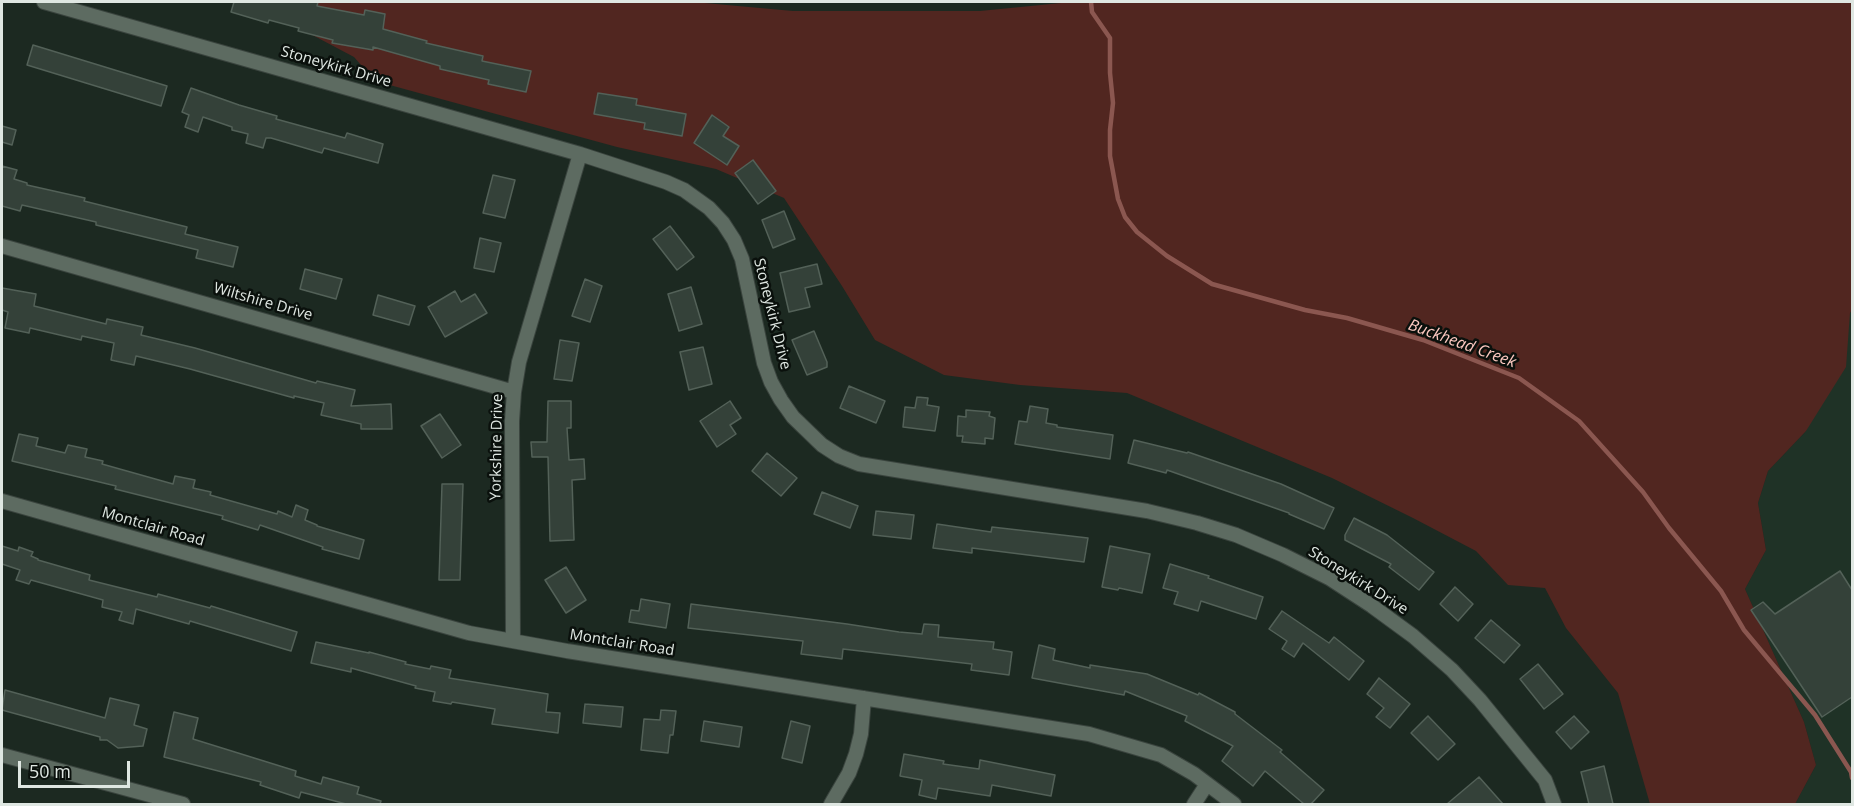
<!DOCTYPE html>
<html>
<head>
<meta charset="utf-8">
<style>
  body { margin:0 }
  #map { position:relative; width:1854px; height:806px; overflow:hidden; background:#1c2921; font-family:"Open Sans",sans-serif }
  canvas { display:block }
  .frame { position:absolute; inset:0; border:3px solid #dfe7e2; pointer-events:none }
  .scale { position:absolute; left:18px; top:761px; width:112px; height:27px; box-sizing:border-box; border:3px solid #dfe7e2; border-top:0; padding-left:8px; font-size:18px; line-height:21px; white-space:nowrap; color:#dfe7e2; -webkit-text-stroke:4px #0a100c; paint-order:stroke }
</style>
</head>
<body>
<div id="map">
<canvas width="1854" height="806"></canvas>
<div class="frame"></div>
<div class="scale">50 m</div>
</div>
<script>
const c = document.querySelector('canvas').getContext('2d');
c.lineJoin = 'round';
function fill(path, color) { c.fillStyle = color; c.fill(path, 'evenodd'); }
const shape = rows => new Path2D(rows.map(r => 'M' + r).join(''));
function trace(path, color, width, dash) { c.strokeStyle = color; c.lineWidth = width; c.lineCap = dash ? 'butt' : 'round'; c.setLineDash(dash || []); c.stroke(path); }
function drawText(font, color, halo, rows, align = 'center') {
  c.font = font + ' "Open Sans",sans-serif'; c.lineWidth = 5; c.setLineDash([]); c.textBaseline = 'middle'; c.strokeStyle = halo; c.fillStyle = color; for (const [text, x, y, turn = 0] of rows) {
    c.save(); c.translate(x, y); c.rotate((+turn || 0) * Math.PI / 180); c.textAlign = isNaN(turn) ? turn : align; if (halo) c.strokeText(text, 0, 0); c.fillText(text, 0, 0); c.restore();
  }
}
fill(shape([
  [1852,310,1852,804,1795,804,1816,765,1804,722,1745,589,1766,550,1758,503,1768,471,1806,431,1850,313]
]), '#1f3226');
fill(shape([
  [250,2,694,2,793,11,980,11,1071,2,1852,2,1852,310,1850,313,1846,367,1806,431,1768,471,1758,503,1766,550,1745,589,1804,722,1816,765,1795,804,1650,804,1618,693,1566,628,1545,588,1508,585,1476,551,1413,518,1332,478,1127,393,1020,385,944,375,875,340,842,286,784,198,716,169,617,147,375,81,354,57]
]), '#512620');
trace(shape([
  [1091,2,1092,12,1110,38,1110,73,1113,103,1110,130,1110,156,1118,199,1125,217,1137,232,1167,256,1212,284,1305,310,1347,318,1423,340,1519,378,1579,421,1643,492,1669,528,1721,591,1744,630,1815,715,1851,772,1852,778]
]), '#8b5750', 4.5);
const building = shape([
  [234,2,318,2,317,6,364,15,365,10,385,14,383,29,427,41,426,43,483,56,482,61,531,71,526,92,488,84,489,80,440,69,440,66,373,47,373,50,332,43,333,40,298,31,299,28,269,20,268,23,231,12,234,2],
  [33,45,167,86,161,106,27,65,33,45],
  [191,88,239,105,277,116,276,119,345,138,347,133,383,144,378,163,324,148,322,153,271,138,266,138,263,148,246,143,248,134,232,130,232,127,203,117,198,132,185,127,189,115,182,112,191,88],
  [598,93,637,99,636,105,686,114,682,136,644,129,645,123,594,114,598,93],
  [712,115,729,127,723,136,739,146,727,165,694,143,712,115],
  [2,126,16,130,12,145,2,142,2,126],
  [753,160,776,191,758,204,735,173,753,160],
  [2,166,17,170,14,179,27,183,27,185,85,198,84,201,187,227,185,234,238,247,233,267,196,258,198,250,96,225,96,222,22,205,20,211,2,206,2,166],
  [493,175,515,180,505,218,483,213,493,175],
  [784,211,795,239,773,248,762,220,784,211],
  [670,226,694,257,677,270,653,239,670,226],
  [480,238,501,243,494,272,474,268,480,238],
  [817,264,822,284,805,288,810,307,789,312,780,273,817,264],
  [305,269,342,279,336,299,300,289,305,269],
  [585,279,602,286,590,322,572,316,585,279],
  [691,287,702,324,679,331,668,294,691,287],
  [2,288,36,294,34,306,106,324,107,319,143,327,141,335,195,348,316,383,317,381,355,390,351,406,391,404,392,429,361,429,361,424,321,415,324,403,294,396,294,398,190,369,136,356,134,365,111,360,114,343,82,336,81,340,30,328,29,333,5,328,8,312,2,310,2,288],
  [455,291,461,302,475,294,487,313,445,337,428,307,455,291],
  [378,295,415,306,409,325,373,315,378,295],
  [814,331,827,362,827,367,807,375,792,340,814,331],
  [560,340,579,343,572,381,554,379,560,340],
  [703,347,712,384,689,390,680,352,703,347],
  [849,386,885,401,876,423,840,408,849,386],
  [917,397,928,398,927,405,939,407,935,431,903,427,905,407,915,408,917,397],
  [548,401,571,401,571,428,567,428,569,460,584,459,585,479,572,480,574,540,550,541,548,457,532,457,531,442,547,442,548,401],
  [730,401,741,418,730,425,736,434,717,447,700,421,730,401],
  [1030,406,1048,409,1046,423,1057,425,1057,427,1113,435,1110,459,1015,444,1019,421,1027,422,1030,406],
  [966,410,990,412,989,416,995,418,993,439,985,438,985,444,962,442,963,436,957,436,958,416,966,417,966,410],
  [440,414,461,445,442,458,421,426,440,414],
  [19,434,38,438,36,446,65,453,68,445,87,449,85,457,103,461,102,464,173,484,175,476,195,480,193,488,211,492,210,495,277,514,278,511,292,517,296,505,308,510,305,520,317,525,317,526,364,540,359,559,322,549,323,547,260,525,258,530,222,519,223,516,115,489,116,486,12,461,19,434],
  [1134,440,1187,453,1188,452,1281,484,1334,508,1324,529,1289,514,1289,513,1167,470,1166,473,1128,463,1134,440],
  [767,453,797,478,781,496,752,471,767,453],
  [442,484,463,484,460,580,439,580,442,484],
  [822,492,858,506,850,528,814,514,822,492],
  [876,511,914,515,911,539,873,535,876,511],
  [1354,518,1387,535,1434,572,1419,590,1389,567,1391,564,1345,540,1345,535,1354,518],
  [937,524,991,532,992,527,1088,538,1084,562,972,548,972,553,933,548,937,524],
  [2,546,18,551,19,547,33,552,31,556,38,559,38,560,90,575,89,580,157,597,158,594,210,608,211,606,297,632,291,651,190,621,189,624,136,609,133,624,119,620,122,612,102,607,103,600,31,580,29,584,16,580,20,570,2,564,2,546],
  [1110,546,1150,554,1142,593,1119,588,1118,590,1102,587,1110,546],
  [1170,564,1209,576,1208,578,1263,597,1256,619,1201,601,1198,611,1174,604,1178,592,1163,588,1170,564],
  [566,567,586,600,566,613,545,580,566,567],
  [1840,571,1852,590,1852,697,1822,717,1751,610,1763,602,1775,614,1840,571],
  [1455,587,1473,604,1458,621,1440,604,1455,587],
  [641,599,670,604,666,628,629,622,631,610,639,611,641,599],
  [691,604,847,624,899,632,922,634,924,624,939,625,938,637,994,642,993,649,1012,652,1009,675,971,670,972,664,843,649,842,659,801,654,803,641,688,628,691,604],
  [1282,611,1329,643,1334,637,1364,661,1349,680,1303,643,1294,657,1282,649,1287,641,1269,629,1282,611],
  [1491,620,1520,645,1504,663,1475,638,1491,620],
  [316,642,369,653,369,652,406,662,405,664,430,669,431,666,451,670,449,678,548,694,546,712,560,713,558,733,492,724,495,709,452,702,451,704,433,701,435,692,415,688,416,686,351,668,351,672,311,663,316,642],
  [1039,645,1055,649,1053,660,1090,668,1090,665,1147,674,1198,695,1199,693,1235,712,1235,714,1282,750,1280,752,1324,790,1311,804,1304,804,1265,771,1253,786,1222,761,1233,746,1185,721,1187,716,1125,691,1124,695,1032,678,1039,645],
  [1538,664,1563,694,1544,709,1520,679,1538,664],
  [1379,678,1410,704,1390,728,1376,717,1384,708,1367,694,1379,678],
  [5,690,105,718,110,698,139,705,134,725,147,729,143,746,118,748,107,740,100,740,100,737,2,710,5,690],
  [585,704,623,707,621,727,583,723,585,704],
  [661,710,676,711,673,735,670,735,668,753,641,750,644,719,660,720,661,710],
  [174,712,198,718,193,739,296,771,295,776,321,784,323,777,359,787,357,794,381,801,380,804,346,804,301,792,299,798,260,785,261,782,164,757,174,712],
  [1428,716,1455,744,1438,760,1411,733,1428,716],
  [1574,716,1589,732,1571,749,1556,732,1574,716],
  [704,721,742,727,739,747,701,741,704,721],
  [791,721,810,726,802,763,782,758,791,721],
  [904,754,944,761,943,764,979,769,980,760,1055,775,1051,796,992,785,990,796,938,788,936,799,919,795,922,780,900,776,904,754],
  [1604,766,1613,804,1589,804,1581,772,1604,766],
  [1479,777,1503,804,1447,804,1479,777]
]);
fill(building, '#344139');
trace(building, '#536158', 1.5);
const minor = shape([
  [44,2,580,154,666,182,684,190,709,208,723,223,734,240,742,259,764,363,771,382,781,400,793,417,822,445,839,456,859,464,1147,511,1197,523,1236,535,1283,555,1329,578,1372,606,1413,636,1452,670,1480,700,1545,780,1554,804],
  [2,246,514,392],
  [2,501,469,633,567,651,1089,734,1161,755,1194,774,1234,804],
  [513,641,512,421,514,392,519,362,580,154],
  [2,755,183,804],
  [831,804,849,773,856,754,861,734,864,698],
  [1194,804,1207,784]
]);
trace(minor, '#3a443e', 16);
trace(minor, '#5d6b61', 14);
drawText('15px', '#dfe7e2', '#0a100c', [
  ["Stoneykirk Drive",336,67,16],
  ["Wiltshire Drive",263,302,16],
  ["Stoneykirk Drive",772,314,76],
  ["Yorkshire Drive",497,447,-89],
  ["Montclair Road",153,527,16],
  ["Stoneykirk Drive",1358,581,32],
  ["Montclair Road",622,643,9]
]);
drawText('italic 16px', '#fdc9c1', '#0a100c', [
  ["Buckhead Creek",1462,344,20]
]);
</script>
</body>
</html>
